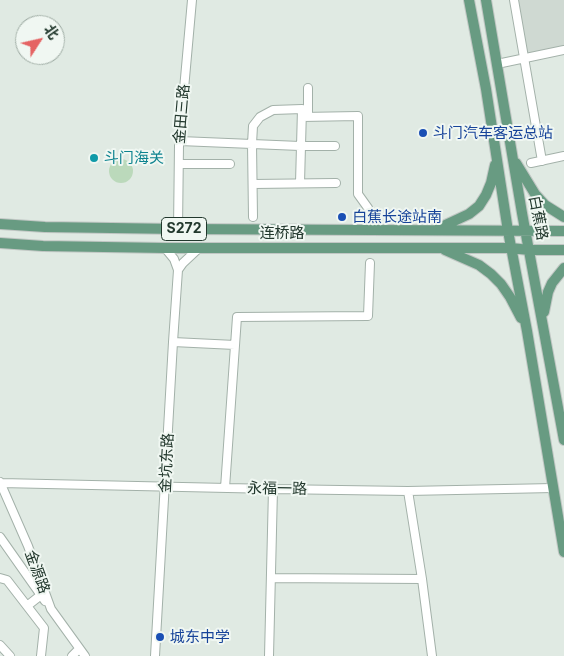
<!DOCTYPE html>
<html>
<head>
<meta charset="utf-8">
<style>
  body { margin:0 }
  #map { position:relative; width:564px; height:656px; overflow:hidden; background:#e0eae3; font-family:Inter,"Noto Sans SC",sans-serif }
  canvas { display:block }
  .north { position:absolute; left:15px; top:15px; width:50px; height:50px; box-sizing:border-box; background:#f0f7f2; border:1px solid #9eaba3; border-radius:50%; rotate:55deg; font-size:14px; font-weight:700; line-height:20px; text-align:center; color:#22382d }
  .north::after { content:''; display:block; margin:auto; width:18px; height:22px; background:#e56363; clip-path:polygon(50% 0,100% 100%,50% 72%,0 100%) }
</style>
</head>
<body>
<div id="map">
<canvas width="564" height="656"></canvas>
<div class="north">北</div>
</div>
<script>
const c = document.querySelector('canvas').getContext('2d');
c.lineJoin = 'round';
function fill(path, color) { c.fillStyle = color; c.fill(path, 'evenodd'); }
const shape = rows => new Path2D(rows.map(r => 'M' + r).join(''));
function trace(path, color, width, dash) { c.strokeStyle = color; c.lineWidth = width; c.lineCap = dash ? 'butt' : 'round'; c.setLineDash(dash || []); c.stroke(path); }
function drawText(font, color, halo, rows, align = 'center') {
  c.font = font + ' Inter,"Noto Sans SC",sans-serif'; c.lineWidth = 4; c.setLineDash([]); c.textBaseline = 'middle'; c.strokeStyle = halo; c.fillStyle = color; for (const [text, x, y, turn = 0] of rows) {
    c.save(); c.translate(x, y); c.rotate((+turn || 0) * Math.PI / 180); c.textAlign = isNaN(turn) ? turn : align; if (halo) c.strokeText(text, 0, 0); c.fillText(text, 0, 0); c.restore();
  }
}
fill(shape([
  [517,0,564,0,564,46,526,53]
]), '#cfd9d2');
fill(shape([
  '109 171a12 12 0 1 1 24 0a12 12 0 1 1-24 0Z'
]), '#bbd9bb');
const minor = shape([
  [514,0,542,161],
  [497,64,564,50],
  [308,88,308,117],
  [302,117,358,116,358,194,368,208],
  [180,141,300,146,335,146],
  [531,163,564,156],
  [179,164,230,164],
  [253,184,336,183],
  [253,217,252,144,253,126,260,117,273,110,302,109,300,183],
  [178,229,179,145,192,0],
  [178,270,183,263,199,248],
  [173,342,235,345],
  [0,482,28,546,51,609,85,656],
  [1,483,273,489,408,491,553,488],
  [225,488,237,317,368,316,370,263],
  [408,491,422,579,432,656],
  [0,537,45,601],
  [0,578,7,580,44,628,41,656],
  [271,578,422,579],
  [27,606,41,595],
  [0,645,10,656],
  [72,656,79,649],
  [155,656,173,342,178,270,174,259,165,248],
  [269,656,273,489]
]);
const major = shape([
  [469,0,486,89,508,231,527,331,564,552],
  [486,0,522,213,564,440],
  [516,163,535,194,545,205,564,217],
  [0,224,45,227,178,229,564,231],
  [439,228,469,214,479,206,486,195,491,183,495,165],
  [0,243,43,246,165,248,511,248,529,250,564,250],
  [445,250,479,265,491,274,501,284,510,297,521,318],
  [544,312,548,292,552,283,564,268]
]);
trace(minor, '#a3b1a9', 10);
trace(major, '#c1c7c4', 12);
trace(minor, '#fff', 8);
trace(major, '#689b82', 10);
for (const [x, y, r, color] of [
  [423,133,5,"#1a4fb4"],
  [94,158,5,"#0f9aa8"],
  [342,217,5,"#1a4fb4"],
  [160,637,5,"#1a4fb4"]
]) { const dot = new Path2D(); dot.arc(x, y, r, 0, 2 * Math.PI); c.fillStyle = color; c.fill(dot); trace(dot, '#f0f7f2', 2); }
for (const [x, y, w] of [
  [184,229,45]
]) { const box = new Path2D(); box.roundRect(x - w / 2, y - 11.5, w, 23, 4); c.fillStyle = '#f0f7f2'; c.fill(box); trace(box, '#22382d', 1); }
drawText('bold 14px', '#22382d', null, [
  ["S272",184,229]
]);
drawText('15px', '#22382d', '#f0f7f2', [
  ["金田三路",182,114,-85],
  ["白蕉路",538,218,79],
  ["连桥路",282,233],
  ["金坑东路",167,463,-87],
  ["永福一路",277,489,1],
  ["金源路",37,572,70]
]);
drawText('15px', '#164399', '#f0f7f2', [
  ["斗门汽车客运总站",433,133],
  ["白蕉长途站南",352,217],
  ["城东中学",170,637]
], 'left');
drawText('15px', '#0d838f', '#f0f7f2', [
  ["斗门海关",104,158]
], 'left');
</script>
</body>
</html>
